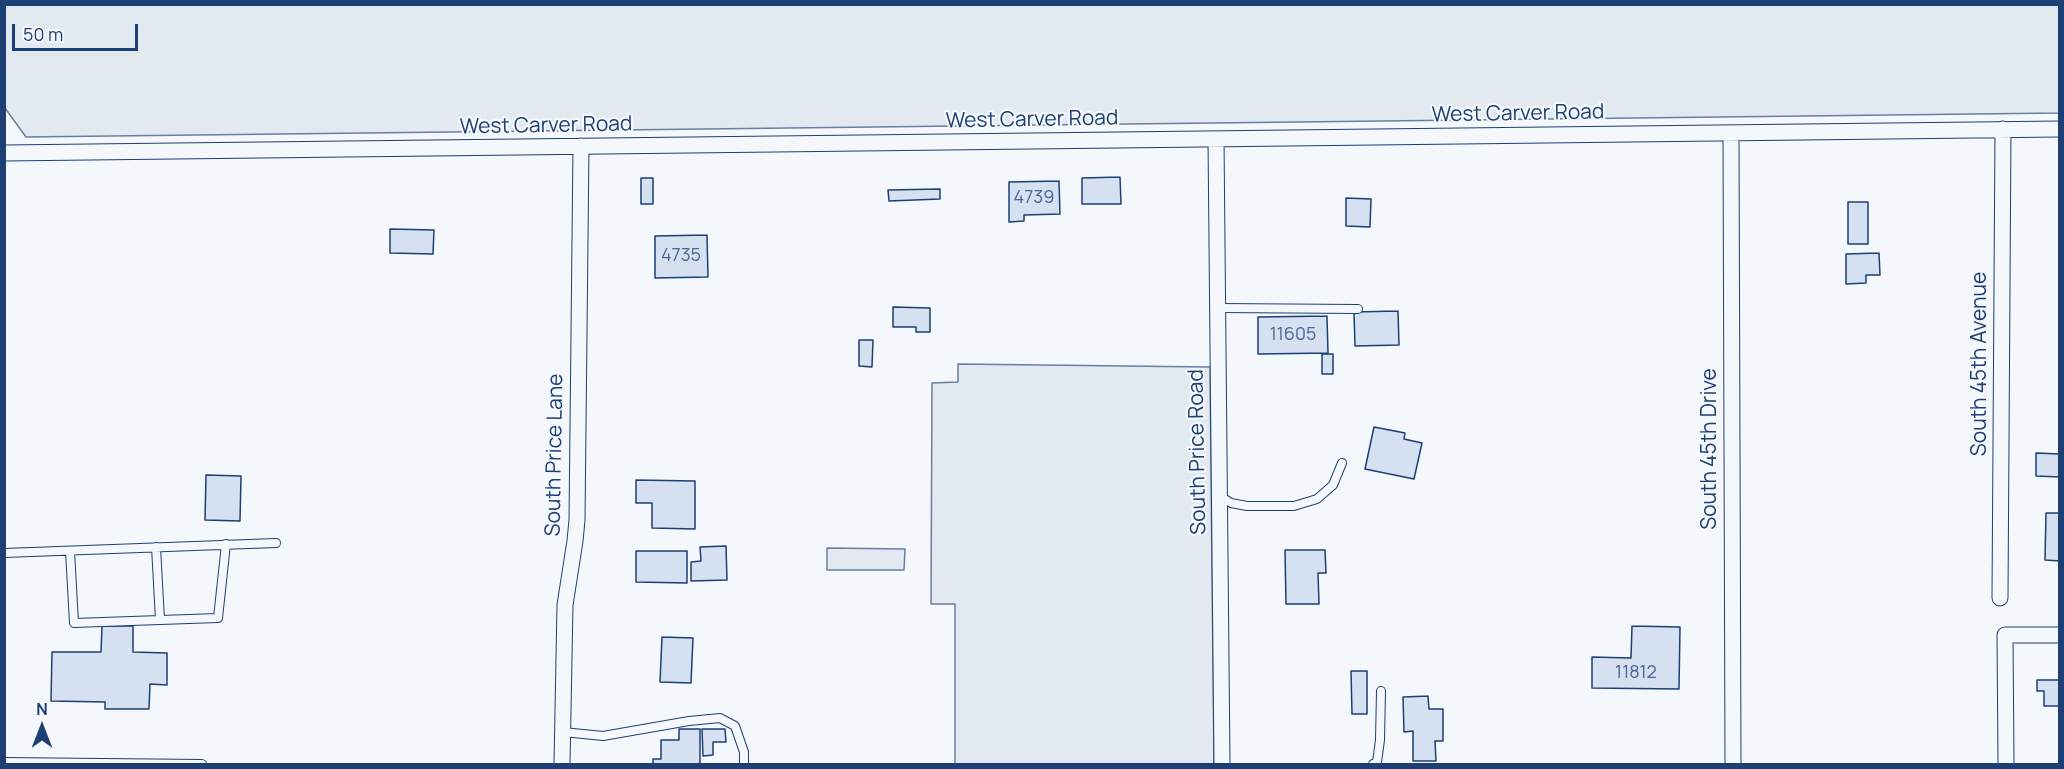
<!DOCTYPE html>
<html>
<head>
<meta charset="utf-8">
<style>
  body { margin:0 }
  #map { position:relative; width:2064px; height:769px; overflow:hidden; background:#f4f7fb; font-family:Manrope,sans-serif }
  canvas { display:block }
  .frame { position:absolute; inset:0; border:6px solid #1d3f73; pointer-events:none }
  .north { position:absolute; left:12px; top:697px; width:60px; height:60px; -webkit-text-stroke:4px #f4f7fb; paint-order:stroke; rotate:0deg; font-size:16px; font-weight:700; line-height:24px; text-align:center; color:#1d3f73 }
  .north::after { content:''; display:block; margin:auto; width:21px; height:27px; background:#1d3f73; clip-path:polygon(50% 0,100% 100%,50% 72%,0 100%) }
  .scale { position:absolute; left:12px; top:24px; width:126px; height:27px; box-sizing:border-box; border:3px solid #1d3f73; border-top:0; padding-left:8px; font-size:18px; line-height:21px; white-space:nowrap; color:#1d3f73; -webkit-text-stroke:4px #f4f7fb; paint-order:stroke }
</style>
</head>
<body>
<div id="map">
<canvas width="2064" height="769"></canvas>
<div class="frame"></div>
<div class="north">N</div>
<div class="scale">50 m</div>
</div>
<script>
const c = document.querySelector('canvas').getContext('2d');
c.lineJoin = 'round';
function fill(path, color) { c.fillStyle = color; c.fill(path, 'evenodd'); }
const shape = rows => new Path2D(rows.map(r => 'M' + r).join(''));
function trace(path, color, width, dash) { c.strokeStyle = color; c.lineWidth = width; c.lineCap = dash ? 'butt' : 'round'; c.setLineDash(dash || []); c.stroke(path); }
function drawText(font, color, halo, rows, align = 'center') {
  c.font = font + ' Manrope,sans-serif'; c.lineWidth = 4.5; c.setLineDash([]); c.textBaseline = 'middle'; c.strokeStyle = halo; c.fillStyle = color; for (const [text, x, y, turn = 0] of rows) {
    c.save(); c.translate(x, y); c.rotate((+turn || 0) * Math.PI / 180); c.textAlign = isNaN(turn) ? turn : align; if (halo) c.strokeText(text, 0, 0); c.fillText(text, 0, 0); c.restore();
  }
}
const green = shape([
  [5,4,2059,5,2059,113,26,137,5,108,5,4],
  [958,364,1210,367,1214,764,955,764,955,604,931,604,932,383,958,382,958,364],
  [827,548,905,549,904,570,827,570,827,548]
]);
fill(green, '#e3e9f0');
trace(green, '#687fa3', 1.5);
const building = shape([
  [1120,177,1121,204,1082,204,1082,178,1120,177],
  [641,178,653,178,653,204,641,204,641,178],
  [1059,181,1060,214,1024,215,1024,221,1009,222,1009,182,1059,181],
  [940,189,940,199,889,201,888,190,940,189],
  [1346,198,1371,199,1370,227,1346,226,1346,198],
  [1848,202,1868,202,1868,244,1848,244,1848,202],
  [390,229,434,230,433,254,390,253,390,229],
  [707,235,708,277,655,278,655,236,707,235],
  [1879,253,1880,275,1866,275,1866,283,1846,284,1846,254,1879,253],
  [893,307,930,308,930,332,916,332,916,327,893,327,893,307],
  [1398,311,1399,345,1355,346,1354,312,1398,311],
  [1327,316,1328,353,1258,354,1258,317,1327,316],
  [859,340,873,340,872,367,859,366,859,340],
  [1322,354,1333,354,1333,374,1322,374,1322,354],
  [1374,427,1405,433,1404,439,1422,443,1414,479,1365,469,1374,427],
  [2036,453,2060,454,2060,477,2036,476,2036,453],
  [206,475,241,476,240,521,205,520,206,475],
  [636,480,695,481,695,529,652,528,652,503,636,503,636,480],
  [2046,513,2060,513,2060,561,2045,560,2046,513],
  [726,546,727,580,691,581,691,562,701,561,700,547,726,546],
  [1285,550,1325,550,1326,573,1318,573,1319,604,1286,604,1285,550],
  [636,551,687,551,687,583,636,582,636,551],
  [102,626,133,626,133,652,167,653,167,685,150,684,149,709,105,709,105,702,51,701,52,652,101,652,102,626],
  [1632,626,1680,627,1679,689,1592,688,1592,657,1631,658,1632,626],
  [662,637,693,638,691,683,660,682,662,637],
  [1351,671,1367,671,1367,714,1352,714,1351,671],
  [2037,680,2060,680,2060,706,2044,706,2044,691,2037,691,2037,680],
  [1428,696,1429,709,1443,709,1443,741,1435,741,1436,761,1413,761,1413,731,1404,732,1403,697,1428,696],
  [679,729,700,729,700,764,653,764,653,759,661,759,661,740,679,740,679,729],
  [702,729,725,729,726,742,713,742,713,755,703,756,702,729]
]);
fill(building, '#d5e0f0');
trace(building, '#1d3f73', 1.5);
const service = shape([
  [1218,308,1358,309],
  [1220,496,1231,503,1247,506,1294,506,1317,499,1333,485,1342,463],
  [70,551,74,623,160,620,156,547],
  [4,553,276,543],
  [160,620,218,618,226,544],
  [563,732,603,736,689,721,720,718,735,726,744,752,744,764],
  [4,762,202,764],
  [1373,764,1377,762,1380,740,1381,691]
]);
const minor = shape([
  [1731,133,1733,764],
  [1216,139,1222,764],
  [4,153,2060,129],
  [2000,598,2003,129],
  [562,764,565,605,575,541,577,520,581,146],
  [2006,764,2005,635,2060,635]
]);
trace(service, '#1d3f73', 10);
trace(minor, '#1d3f73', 17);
trace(service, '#f4f7fb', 8);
trace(minor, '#f4f7fb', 15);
drawText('18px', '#4b6792', null, [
  ["4739",1034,198],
  ["4735",681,256],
  ["11605",1293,335],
  ["11812",1636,673]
]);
drawText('21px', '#1d3f73', '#f4f7fb', [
  ["West Carver Road",1518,114,-1],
  ["West Carver Road",1032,120,-1],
  ["West Carver Road",546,126,-1],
  ["South 45th Avenue",1980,364,-90],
  ["South 45th Drive",1710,449,-90],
  ["South Price Road",1198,452,-91],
  ["South Price Lane",555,455,-89]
]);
</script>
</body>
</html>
